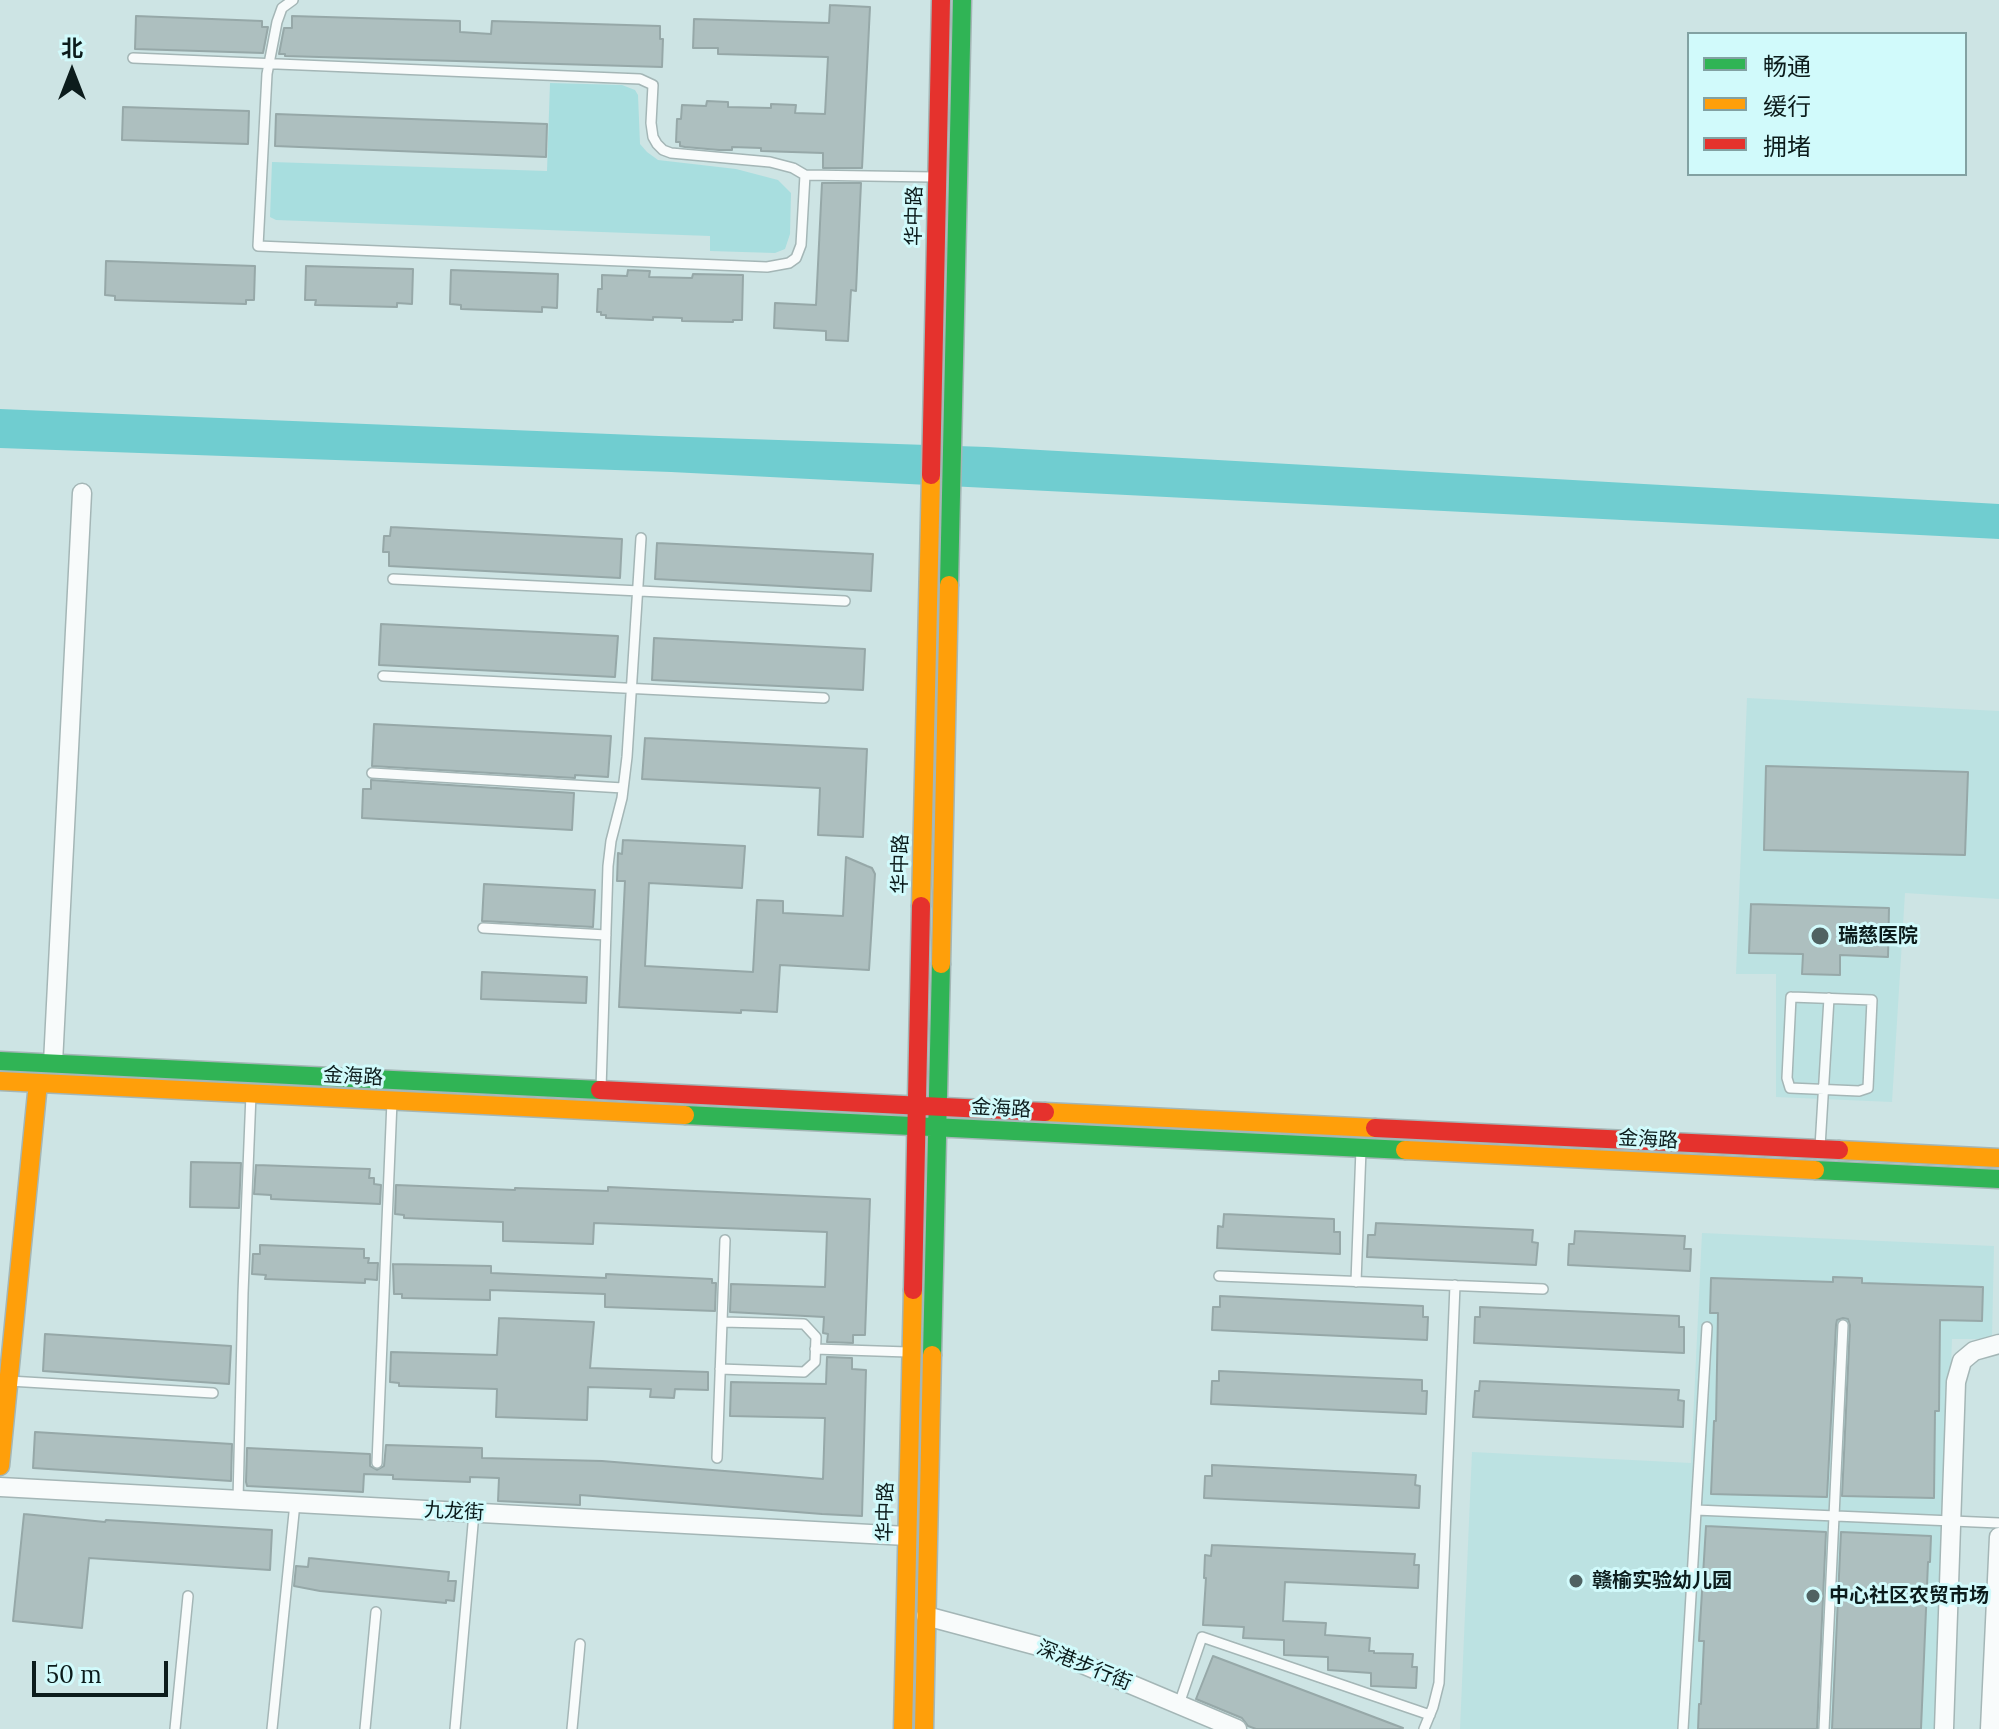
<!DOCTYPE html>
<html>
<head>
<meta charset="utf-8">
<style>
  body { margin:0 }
  #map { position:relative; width:1999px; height:1729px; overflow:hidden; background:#cde4e4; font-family:Lora,"Noto Sans SC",serif }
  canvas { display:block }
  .legend { position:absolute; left:1687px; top:32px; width:280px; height:144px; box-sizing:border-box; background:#d1fafb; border:2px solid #82a1a2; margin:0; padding:10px 14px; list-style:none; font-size:24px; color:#0c1c1c }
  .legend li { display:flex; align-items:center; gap:16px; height:40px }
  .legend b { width:40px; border:2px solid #82a1a2 }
  .north { position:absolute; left:32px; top:32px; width:80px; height:80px; -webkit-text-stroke:6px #d1fafb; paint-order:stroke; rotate:0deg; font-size:22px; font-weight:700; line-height:32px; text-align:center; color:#0c1c1c }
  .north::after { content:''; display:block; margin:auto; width:28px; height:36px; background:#0c1c1c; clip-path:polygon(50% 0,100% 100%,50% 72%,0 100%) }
  .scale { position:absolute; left:32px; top:1661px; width:136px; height:36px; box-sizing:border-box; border:4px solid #0c1c1c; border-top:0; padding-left:10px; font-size:24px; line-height:28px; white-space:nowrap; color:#0c1c1c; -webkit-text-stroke:6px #d1fafb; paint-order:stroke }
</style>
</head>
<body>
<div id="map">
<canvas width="1999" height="1729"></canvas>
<ul class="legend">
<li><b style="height:10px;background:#30b455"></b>畅通</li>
<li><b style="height:10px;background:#ff9f0a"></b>缓行</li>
<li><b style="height:10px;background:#e5322d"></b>拥堵</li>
</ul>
<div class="north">北</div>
<div class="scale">50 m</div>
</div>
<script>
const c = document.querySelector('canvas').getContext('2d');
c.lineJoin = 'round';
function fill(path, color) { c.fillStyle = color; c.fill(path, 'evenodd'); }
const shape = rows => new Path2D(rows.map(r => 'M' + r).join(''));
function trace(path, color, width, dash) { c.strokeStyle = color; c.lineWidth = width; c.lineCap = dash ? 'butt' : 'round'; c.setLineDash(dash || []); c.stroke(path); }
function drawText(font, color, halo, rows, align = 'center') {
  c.font = font + ' Lora,"Noto Sans SC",serif'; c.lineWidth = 6; c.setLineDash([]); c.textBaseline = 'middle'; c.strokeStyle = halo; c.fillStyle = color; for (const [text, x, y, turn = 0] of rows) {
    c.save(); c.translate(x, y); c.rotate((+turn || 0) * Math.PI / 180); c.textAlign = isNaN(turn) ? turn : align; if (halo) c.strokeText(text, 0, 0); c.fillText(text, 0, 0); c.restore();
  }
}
fill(shape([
  [1747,698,1999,711,1999,899,1905,893,1892,1102,1776,1097,1776,974,1736,974],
  [1702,1233,1994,1246,1992,1339,1952,1339,1938,1729,1460,1729,1472,1452,1691,1463]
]), '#bce2e2');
fill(shape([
  [550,83,622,85,635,90,638,95,640,144,647,152,658,160,736,169,778,180,791,193,790,234,785,249,775,253,710,251,710,236,276,220,270,217,272,162,547,171]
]), '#a8dedf');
fill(shape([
  [0,409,659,436,987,447,1999,504,1999,539,671,472,0,448]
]), '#70cdd0');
const building = shape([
  [830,5,870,7,862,168,823,168,823,153,761,151,761,148,732,147,732,150,719,150,685,147,680,146,680,142,676,142,677,119,681,119,682,105,706,106,707,101,728,102,728,107,771,108,771,104,796,105,795,113,825,114,828,57,718,54,718,48,693,48,694,19,829,23,830,5],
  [136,16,262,21,262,27,268,27,263,53,135,49,136,16],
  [292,16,460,21,460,32,491,34,492,21,660,26,660,39,663,39,662,67,285,56,285,54,279,54,284,28,292,28,292,16],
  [123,107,249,111,248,144,122,140,123,107],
  [276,114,547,124,546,157,275,146,276,114],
  [822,183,861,183,856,291,851,290,848,341,826,340,826,331,774,328,775,303,816,305,822,183],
  [106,261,255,266,254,300,246,300,246,304,115,300,115,296,105,295,106,261],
  [306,266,413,269,412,304,397,303,397,307,315,305,316,300,305,300,306,266],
  [451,270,558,274,557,308,542,307,542,312,461,309,461,305,450,304,451,270],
  [628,270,650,271,649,277,692,278,693,274,743,275,742,320,733,320,733,322,682,321,682,318,653,317,653,320,606,318,606,315,601,315,601,312,597,312,598,289,602,289,602,275,627,276,628,270],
  [391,527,622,539,620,578,389,566,389,552,383,552,384,536,390,536,391,527],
  [657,543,873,554,871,591,655,579,657,543],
  [381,624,618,636,615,677,379,665,381,624],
  [654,638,865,649,863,690,652,680,654,638],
  [374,724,611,736,608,777,575,775,575,778,372,766,374,724],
  [645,738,867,749,863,837,818,835,820,788,642,779,645,738],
  [1766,766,1968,772,1965,855,1764,850,1766,766],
  [371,780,574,793,572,830,362,818,363,789,371,789,371,780],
  [623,840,745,846,742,888,649,883,645,966,753,972,757,900,783,901,783,913,843,916,846,857,867,866,872,868,875,874,869,970,780,965,777,1012,741,1010,741,1013,619,1007,625,881,617,881,618,853,622,854,623,840],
  [484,884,595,890,593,927,482,921,484,884],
  [1751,904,1889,908,1888,957,1840,955,1840,975,1802,974,1803,954,1749,953,1751,904],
  [482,972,587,977,586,1003,481,999,482,972],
  [191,1162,241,1163,239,1208,190,1207,191,1162],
  [256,1165,370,1169,369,1178,374,1178,374,1184,381,1185,380,1204,271,1199,271,1195,254,1194,256,1165],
  [396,1185,515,1190,515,1188,608,1191,608,1187,870,1199,865,1335,853,1335,853,1343,827,1342,828,1334,823,1333,824,1317,730,1312,731,1284,825,1287,827,1232,594,1223,593,1244,503,1241,503,1222,404,1218,404,1215,395,1214,396,1185],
  [1224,1214,1334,1219,1334,1232,1340,1232,1340,1254,1217,1248,1218,1226,1223,1227,1224,1214],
  [1376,1223,1533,1230,1532,1242,1538,1243,1536,1265,1367,1257,1368,1235,1375,1235,1376,1223],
  [1575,1231,1685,1236,1684,1249,1691,1249,1690,1271,1568,1265,1569,1244,1574,1244,1575,1231],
  [260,1245,364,1249,364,1258,369,1258,368,1263,378,1263,377,1280,365,1279,365,1283,265,1279,266,1275,252,1274,253,1254,260,1254,260,1245],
  [393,1264,491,1266,491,1273,606,1278,606,1274,712,1279,712,1283,716,1283,715,1311,605,1307,605,1294,490,1290,490,1300,402,1298,402,1294,394,1294,393,1264],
  [1833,1277,1862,1278,1862,1283,1983,1287,1982,1321,1940,1320,1939,1411,1935,1411,1934,1498,1842,1496,1850,1325,1848,1319,1843,1318,1837,1320,1836,1325,1827,1497,1711,1494,1714,1421,1716,1421,1718,1313,1710,1313,1711,1278,1833,1282,1833,1277],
  [1220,1296,1423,1306,1423,1317,1428,1317,1427,1340,1212,1330,1213,1307,1220,1307,1220,1296],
  [1480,1307,1679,1316,1679,1327,1684,1327,1684,1353,1474,1343,1475,1317,1480,1317,1480,1307],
  [499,1318,594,1322,590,1368,708,1372,708,1390,675,1389,674,1398,650,1397,651,1389,588,1387,587,1420,496,1417,497,1389,399,1386,399,1383,390,1382,391,1352,497,1355,499,1318],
  [45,1334,231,1346,229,1384,43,1371,45,1334],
  [827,1357,852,1358,852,1369,866,1370,862,1516,822,1514,580,1495,580,1505,498,1501,499,1478,470,1477,470,1482,393,1479,393,1475,364,1474,363,1492,247,1486,246,1482,247,1448,370,1454,370,1466,377,1470,384,1466,386,1445,482,1448,482,1458,602,1461,823,1479,825,1418,730,1416,731,1382,826,1384,827,1357],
  [1219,1371,1422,1380,1422,1391,1427,1391,1426,1414,1211,1404,1212,1381,1219,1381,1219,1371],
  [1480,1381,1679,1390,1678,1400,1684,1401,1683,1427,1473,1417,1475,1391,1479,1391,1480,1381],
  [35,1432,232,1444,231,1481,33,1468,35,1432],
  [1212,1465,1416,1475,1415,1485,1420,1486,1419,1508,1204,1498,1205,1476,1212,1476,1212,1465],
  [24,1514,105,1522,106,1520,272,1530,270,1570,89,1558,82,1628,13,1621,24,1514],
  [1706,1526,1826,1532,1817,1729,1698,1729,1699,1704,1701,1704,1704,1641,1699,1641,1706,1526],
  [1841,1532,1931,1536,1930,1562,1928,1562,1921,1729,1832,1729,1841,1532],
  [1212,1545,1415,1554,1414,1565,1419,1565,1418,1588,1285,1582,1283,1621,1326,1623,1325,1635,1370,1638,1369,1651,1374,1651,1374,1653,1413,1654,1412,1667,1417,1667,1416,1688,1371,1686,1371,1673,1328,1670,1328,1657,1284,1655,1284,1640,1243,1638,1244,1627,1203,1625,1206,1578,1204,1578,1205,1555,1211,1556,1212,1545],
  [309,1558,449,1572,448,1581,456,1581,454,1601,446,1600,446,1603,320,1591,294,1586,296,1566,308,1567,309,1558],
  [1213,1656,1403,1728,1402,1729,1256,1729,1248,1726,1242,1718,1196,1699,1213,1656]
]);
fill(building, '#adbfbf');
trace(building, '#96a8a8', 2);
const lane = shape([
  [293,0,282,8,277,22,267,74,258,246,767,267,789,263,796,258,801,245,805,175],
  [133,58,640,79,653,85,651,123,653,137,657,144,663,150,671,153,770,162,793,168,805,175,933,177],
  [393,579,845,601],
  [383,676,824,698],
  [372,773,623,788],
  [483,928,606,935],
  [1791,997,1872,1000,1868,1088,1859,1091,1790,1088,1787,1078,1791,997],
  [601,1089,608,866,611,841,622,798,627,757,641,538],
  [1820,1147,1829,998],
  [1219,1276,1543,1289],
  [1356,1282,1361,1149],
  [815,1349,908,1352],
  [720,1369,804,1372,815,1362,816,1337,804,1324,722,1322],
  [9,1381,213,1393],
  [717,1458,725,1240],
  [377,1463,392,1101],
  [238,1500,243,1293,251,1094],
  [1696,1510,1999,1523],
  [1179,1704,1202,1637,1430,1715],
  [175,1729,188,1596],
  [272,1729,295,1503],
  [365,1729,376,1612],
  [455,1729,474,1513],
  [572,1729,580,1644],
  [1424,1729,1433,1707,1439,1683,1455,1285],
  [1683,1729,1707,1327],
  [1824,1729,1843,1325]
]);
const street = shape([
  [53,1063,82,493],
  [0,1487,907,1536],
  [926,1616,1042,1647,1237,1729],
  [1944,1729,1956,1382,1962,1361,1974,1351,1999,1344],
  [1990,1729,1999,1537]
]);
const fast = shape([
  [949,585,962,0],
  [0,1061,600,1090],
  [685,1115,1405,1150],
  [1815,1170,1999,1179],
  [932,1355,941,964]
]);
const slow = shape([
  [921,906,931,475],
  [941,964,949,585],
  [0,1081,685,1115],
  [1045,1112,1375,1128],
  [1405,1150,1815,1170],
  [1839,1150,1999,1158],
  [0,1466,38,1083],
  [903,1729,913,1290],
  [924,1729,932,1355]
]);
const jam = shape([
  [931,475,941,0],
  [600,1090,1045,1112],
  [1375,1128,1839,1150],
  [913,1290,921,906]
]);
trace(lane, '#a4b6b6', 12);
trace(street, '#a4b6b6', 21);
trace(fast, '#a4b6b6', 21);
trace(slow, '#a4b6b6', 21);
trace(jam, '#a4b6b6', 21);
trace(lane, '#f8fbfb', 9);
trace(street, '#f8fbfb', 18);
trace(fast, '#30b455', 18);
trace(slow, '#ff9f0a', 18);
trace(jam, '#e5322d', 18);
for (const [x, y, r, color] of [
  [1820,936,10,"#506262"],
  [1576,1581,8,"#506262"],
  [1813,1596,8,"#506262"]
]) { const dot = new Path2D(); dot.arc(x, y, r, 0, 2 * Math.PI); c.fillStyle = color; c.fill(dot); trace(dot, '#d1fafb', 3); }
drawText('20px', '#0c1c1c', '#d1fafb', [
  ["华中路",915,216,-89],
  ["华中路",901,864,-89],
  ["金海路",353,1077,3],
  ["金海路",1001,1109,3],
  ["金海路",1648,1140,3],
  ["九龙街",454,1512,3],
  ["华中路",886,1512,-89],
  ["深港步行街",1084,1666,22]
]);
drawText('bold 20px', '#0c1c1c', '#d1fafb', [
  ["瑞慈医院",1838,936],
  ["赣榆实验幼儿园",1592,1581],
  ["中心社区农贸市场",1829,1596]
], 'left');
</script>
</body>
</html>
